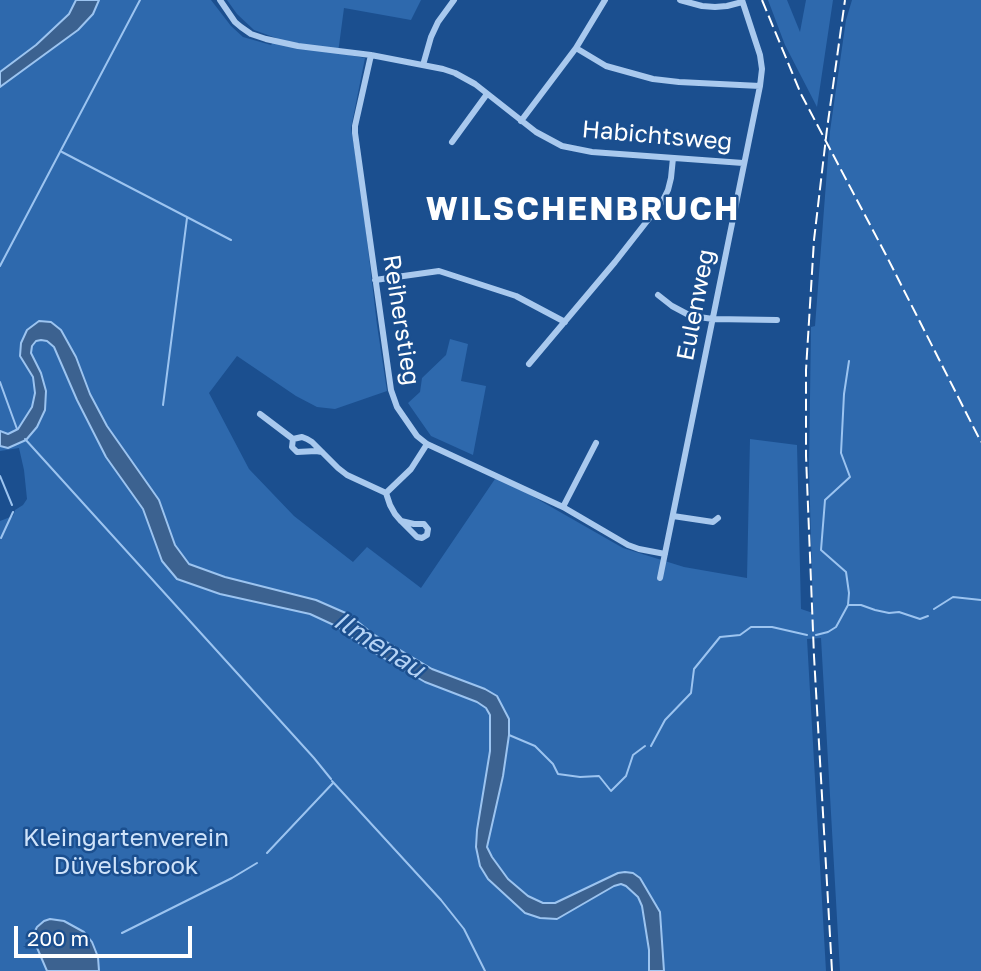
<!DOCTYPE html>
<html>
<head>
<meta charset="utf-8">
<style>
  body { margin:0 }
  #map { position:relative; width:981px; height:971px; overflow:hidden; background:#1b4f8f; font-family:"Golos Text",sans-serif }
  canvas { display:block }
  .scale { position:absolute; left:14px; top:926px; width:178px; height:32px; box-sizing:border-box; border:4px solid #fff; border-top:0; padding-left:9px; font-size:21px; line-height:24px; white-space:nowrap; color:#fff; -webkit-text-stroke:5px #1b4f8f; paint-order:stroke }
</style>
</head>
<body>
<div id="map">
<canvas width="981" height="971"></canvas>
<div class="scale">200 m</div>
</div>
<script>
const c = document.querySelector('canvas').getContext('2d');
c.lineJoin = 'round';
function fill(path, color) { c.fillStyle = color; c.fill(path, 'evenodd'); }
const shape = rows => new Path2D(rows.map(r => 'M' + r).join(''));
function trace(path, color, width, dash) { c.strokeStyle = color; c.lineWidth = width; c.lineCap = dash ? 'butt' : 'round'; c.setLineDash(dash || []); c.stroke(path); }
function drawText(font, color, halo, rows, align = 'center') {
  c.font = font + ' "Golos Text",sans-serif'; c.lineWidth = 5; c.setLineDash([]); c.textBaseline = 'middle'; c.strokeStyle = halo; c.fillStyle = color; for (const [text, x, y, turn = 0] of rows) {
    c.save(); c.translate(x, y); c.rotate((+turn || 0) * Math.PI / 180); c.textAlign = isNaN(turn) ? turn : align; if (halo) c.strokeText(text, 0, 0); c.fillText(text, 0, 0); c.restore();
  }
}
fill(shape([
  [0,0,211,0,231,26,243,37,271,45,276,38,254,30,237,14,227,0,421,0,411,20,344,8,338,53,365,58,351,128,361,189,377,325,387,391,335,409,317,407,296,396,237,356,209,393,249,469,294,516,353,562,367,547,421,588,497,476,623,548,684,567,747,578,750,439,797,445,801,609,813,613,809,468,811,327,815,326,830,131,846,20,852,0,981,0,981,971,840,971,821,638,807,639,826,971,99,971,98,957,92,941,84,932,35,943,47,971,0,971,0,521,13,516,15,510,23,505,27,499,24,470,19,448,0,451],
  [768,0,787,0,800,32,806,0,833,0,817,107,785,45],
  [450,339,468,344,461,381,486,386,473,455,431,436,408,403,420,392,422,378,446,355]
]), '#2e69ad');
const water = shape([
  [76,0,99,0,93,14,78,30,0,87,0,72,36,45,69,14,76,0],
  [39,321,51,322,61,330,76,357,90,394,107,426,159,500,175,545,189,564,225,577,316,600,348,614,373,634,432,669,485,689,497,696,509,719,509,735,503,776,487,847,492,857,508,879,528,896,543,903,555,903,618,873,625,872,633,873,640,878,660,912,664,971,649,971,649,950,642,906,638,897,626,886,621,884,614,886,557,919,540,918,525,913,488,879,480,866,476,847,477,830,490,751,490,715,486,708,477,702,425,682,363,646,338,627,310,614,220,594,177,579,162,561,143,509,106,457,77,400,54,347,47,341,41,340,36,341,32,346,31,353,41,373,46,391,45,410,37,427,26,440,8,448,0,446,0,431,8,434,18,429,32,407,35,393,33,377,20,356,21,343,27,330,39,321],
  [50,919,64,921,84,932,92,942,98,957,99,971,47,971,35,943,33,935,37,927,44,921,50,919]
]);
fill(water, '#3c6290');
trace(water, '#9cc4f0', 2);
trace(shape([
  [62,152,231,240],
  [0,266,140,0],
  [0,382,17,429],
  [163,405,187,218],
  [25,439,314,758,331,779],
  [0,476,12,505],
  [1,538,13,512],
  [849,605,861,605,875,610,889,613,899,612,920,619,928,616],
  [934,609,953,597,981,600],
  [816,635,828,632,836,627,848,605,849,593,846,572,821,550,825,500,850,477,841,453,844,394,849,361],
  [509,735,535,746,553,764,558,774,580,777,599,776,611,791,626,776,633,755,645,746],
  [651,746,665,720,691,693,694,669,720,637,740,635,751,627,772,627,807,635],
  [332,781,441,900,464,929,485,971],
  [267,853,333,783],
  [122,933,232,878,257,863]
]), '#9cc4f0', 2);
trace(shape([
  [220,0,235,22,241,27,251,34,266,39,298,46,371,55,443,69,455,73,475,84,536,132,562,146,592,152,743,163],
  [680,0,702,6,715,7,727,6,742,2],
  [576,48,606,66,653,79,679,82,760,86],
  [371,55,355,126,355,133,391,390,397,407,417,436,427,444,563,507,628,545,639,549,665,554],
  [423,65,431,37,438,22,454,0],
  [521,121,576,48,605,0],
  [452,142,487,94],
  [375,280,439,271,516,296,565,322],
  [658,295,672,306,687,314,699,317,713,319,777,320],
  [529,364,615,262,662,202,668,190,671,178,673,158],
  [260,414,293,439],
  [322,452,316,451,297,452,292,447,293,439,302,437,307,439,312,442,338,468,347,475,386,493,411,469,427,444],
  [386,493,390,505,395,514,401,521,417,537,422,538,427,535,428,529,424,524,414,524,401,521],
  [563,507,596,443],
  [673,516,713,522,718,518],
  [660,578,760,86,762,69,760,55,742,0]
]), '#a9c9ee', 6);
trace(shape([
  [762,0,801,94,886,255,981,442],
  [832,971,814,656,806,456,806,370,814,240,827,129,845,0]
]), '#fff', 2, [12, 5]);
drawText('24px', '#fff', '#1b4f8f', [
  ["Habichtsweg",657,136,5],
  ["Eulenweg",696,305,-79],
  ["Reiherstieg",401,320,81]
]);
drawText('24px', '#cfe3fa', '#1b4f8f', [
  ["Kleingartenverein",126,838],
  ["Düvelsbrook",126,866]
]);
drawText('italic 26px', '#b5d3f5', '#1b4f8f', [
  ["Ilmenau",379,645,32]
]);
c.letterSpacing = '2px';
drawText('bold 32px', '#fff', '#1b4f8f', [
  ["WILSCHENBRUCH",583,210]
]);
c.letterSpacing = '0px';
</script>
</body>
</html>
